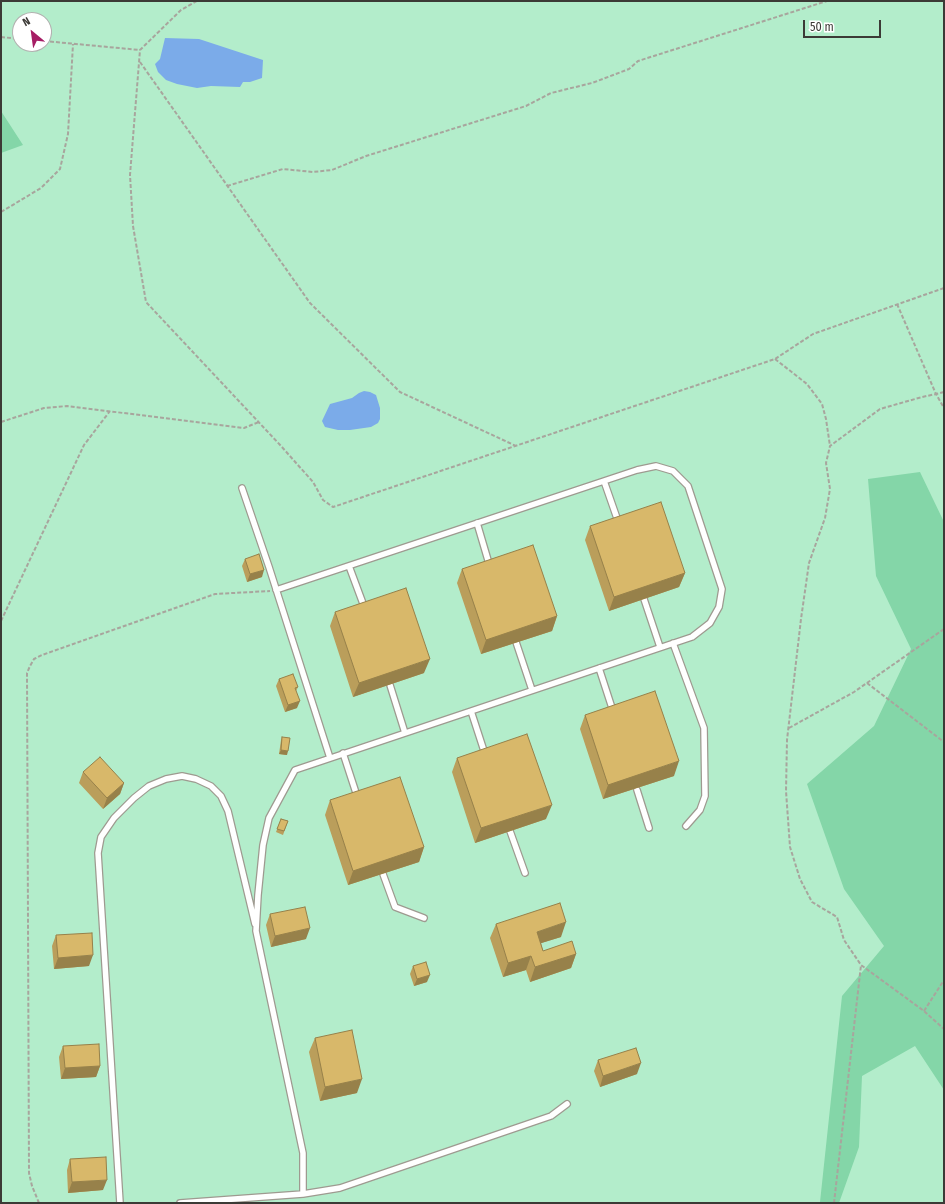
<!DOCTYPE html>
<html>
<head>
<meta charset="utf-8">
<style>
  body { margin:0 }
  #map { position:relative; width:945px; height:1204px; overflow:hidden; background:#f6f2e7; font-family:"Fira Sans Condensed",sans-serif }
  canvas { display:block }
  .frame { position:absolute; inset:0; border:2px solid #3c3a36; pointer-events:none }
  .north { position:absolute; left:12px; top:12px; width:40px; height:40px; box-sizing:border-box; background:#fff; border:1px solid #b1b0af; border-radius:50%; rotate:331deg; font-size:11px; font-weight:700; line-height:16px; text-align:center; color:#3c3a36 }
  .north::after { content:''; display:block; margin:auto; width:14px; height:18px; background:#a61d65; clip-path:polygon(50% 0,100% 100%,50% 72%,0 100%) }
  .scale { position:absolute; left:803px; top:20px; width:78px; height:18px; box-sizing:border-box; border:2px solid #3c3a36; border-top:0; padding-left:5px; font-size:12px; line-height:14px; white-space:nowrap; color:#3c3a36; -webkit-text-stroke:3px #fff; paint-order:stroke }
</style>
</head>
<body>
<div id="map">
<canvas width="945" height="1204"></canvas>
<div class="frame"></div>
<div class="north">N</div>
<div class="scale">50 m</div>
</div>
<script>
const c = document.querySelector('canvas').getContext('2d');
c.lineJoin = 'round';
function fill(path, color) { c.fillStyle = color; c.fill(path, 'evenodd'); }
const shape = rows => new Path2D(rows.map(r => 'M' + r).join(''));
function trace(path, color, width, dash) { c.strokeStyle = color; c.lineWidth = width; c.lineCap = dash ? 'butt' : 'round'; c.setLineDash(dash || []); c.stroke(path); }
fill(shape([
  [1,1,944,1,944,1203,1,1203],
  [20,20,44,20,44,44,20,44]
]), '#b3edcb');
fill(shape([
  [1,111,23,145,1,153],
  [920,472,944,522,944,1090,915,1046,862,1076,859,1147,839,1203,819,1203,820,1202,842,996,884,946,844,889,807,784,874,726,911,649,876,576,868,479]
]), '#84d6a8');
fill(shape([
  [165,38,199,39,263,60,262,78,250,82,243,82,240,87,211,86,197,88,177,84,166,80,158,72,155,64,160,59],
  [364,391,370,392,376,395,380,408,380,419,378,423,371,427,350,430,338,430,325,427,322,421,330,404,352,398,359,393]
]), '#7babe9');
const service = shape([
  [604,481,619,524],
  [242,488,269,567,330,758],
  [477,523,490,567],
  [349,566,365,609],
  [276,590,637,470,656,466,673,471,688,486,722,589,719,607,710,623,692,637,295,770,269,818,263,845,258,895,256,931,303,1153,303,1194],
  [644,599,660,647],
  [516,642,532,690],
  [673,643,704,728,705,796,700,810,686,826],
  [599,668,613,711],
  [390,685,405,733],
  [471,711,485,754],
  [343,753,358,799],
  [637,790,649,828],
  [510,831,525,873],
  [383,874,395,907,424,918],
  [120,1203,98,853,101,837,114,818,134,798,149,786,166,779,182,776,196,779,211,786,221,796,228,811,255,924],
  [180,1203,303,1194,340,1188,551,1116,567,1104]
]);
trace(service, '#9e9a90', 8);
trace(shape([
  [197,1,181,10,140,50,130,175,133,226,146,302,281,446,313,482,323,500,333,507,775,359,813,334,944,288],
  [1,37,20,39],
  [44,41,140,50],
  [140,62,310,303,400,392,516,446],
  [227,186,283,169,313,172,332,170,366,156,526,106,551,93,592,83,629,69,638,61,827,1],
  [1,212,41,188,60,169,68,134,73,44],
  [897,304,936,394,922,397,880,409,830,446,826,463,830,489,825,518,809,563,801,619,787,740,786,791,790,847,800,879,812,902,837,917,844,940,861,965,924,1011,944,1029],
  [775,359,807,384,822,404,826,419,830,446],
  [944,392,936,394,944,408],
  [1,422,44,408,67,406,244,428,259,422],
  [1,621,84,445,110,411],
  [867,683,944,742],
  [789,728,854,692,944,629],
  [924,1011,944,980],
  [39,1203,32,1186,29,1173,27,673,30,666,34,659,42,655,215,594,270,591],
  [834,1203,861,965]
]), '#a8a59d', 2, [4, 2]);
trace(service, '#fff', 5.5);
fill(shape([
  [590,526,685,573,679,587,609,611,585,540],
  [245,559,262,577,247,582,242,566],
  [462,569,557,616,552,631,481,654,457,583],
  [335,612,424,673,353,697,330,626],
  [279,679,298,687,296,691,297,708,285,712,276,686],
  [585,715,674,776,603,799,580,729],
  [282,737,287,755,279,754,281,740],
  [457,758,546,819,475,843,452,772],
  [83,772,124,783,120,794,103,809,79,783],
  [330,800,424,847,419,862,348,885,325,815],
  [281,819,288,821,283,835,276,832],
  [270,914,306,939,271,947,266,925],
  [496,924,561,937,541,943,543,951,576,954,571,968,530,982,526,970,503,977,490,938],
  [56,935,89,966,54,969,52,946],
  [413,966,427,982,414,986,410,974],
  [315,1038,357,1093,320,1101,309,1052],
  [63,1046,100,1066,96,1077,61,1079,59,1057],
  [598,1060,637,1074,600,1087,594,1071],
  [70,1159,103,1190,68,1193,67,1170]
]), '#ba9e5b');
fill(shape([
  [264,570,262,577,247,582,250,574],
  [685,573,679,587,609,611,614,597],
  [557,616,552,631,481,654,486,640],
  [430,659,424,673,353,697,359,683],
  [300,701,297,708,285,712,288,705],
  [281,750,288,751,287,755,279,754],
  [679,761,674,776,603,799,608,785],
  [124,783,120,794,103,809,107,798],
  [552,805,546,819,475,843,481,828],
  [424,847,419,862,348,885,353,871],
  [566,922,561,937,532,946,537,932],
  [310,928,306,939,271,947,275,936],
  [576,954,571,968,530,982,535,967],
  [93,955,89,966,54,969,58,958],
  [531,956,526,970,503,977,508,963],
  [430,975,427,982,414,986,417,979],
  [641,1063,637,1074,600,1087,603,1076],
  [100,1066,96,1077,61,1079,65,1068],
  [362,1079,357,1093,320,1101,325,1087],
  [107,1180,103,1190,68,1193,72,1182]
]), '#97814a');
const building = shape([
  [661,502,685,573,614,597,590,526,661,502],
  [533,545,557,616,486,640,462,569,533,545],
  [259,554,264,570,250,574,245,559,259,554],
  [406,588,430,659,359,683,335,612,406,588],
  [293,674,298,687,295,688,300,701,288,705,279,679,293,674],
  [655,691,679,761,608,785,585,715,655,691],
  [527,734,552,805,481,828,457,758,527,734],
  [282,737,290,738,288,751,281,750,282,737],
  [100,757,124,783,107,798,83,772,100,757],
  [400,777,424,847,353,871,330,800,400,777],
  [281,819,288,821,284,831,277,829,281,819],
  [560,903,566,922,537,932,543,951,572,941,576,954,535,967,531,956,508,963,496,924,560,903],
  [305,907,310,928,275,936,270,914,305,907],
  [92,933,93,955,58,958,56,935,92,933],
  [426,962,430,975,417,979,413,966,426,962],
  [352,1030,362,1079,325,1087,315,1038,352,1030],
  [99,1044,100,1066,65,1068,63,1046,99,1044],
  [636,1048,641,1063,603,1076,598,1060,636,1048],
  [106,1157,107,1180,72,1182,70,1159,106,1157]
]);
fill(building, '#d8b86a');
trace(building, '#97814a', 1);
</script>
</body>
</html>
